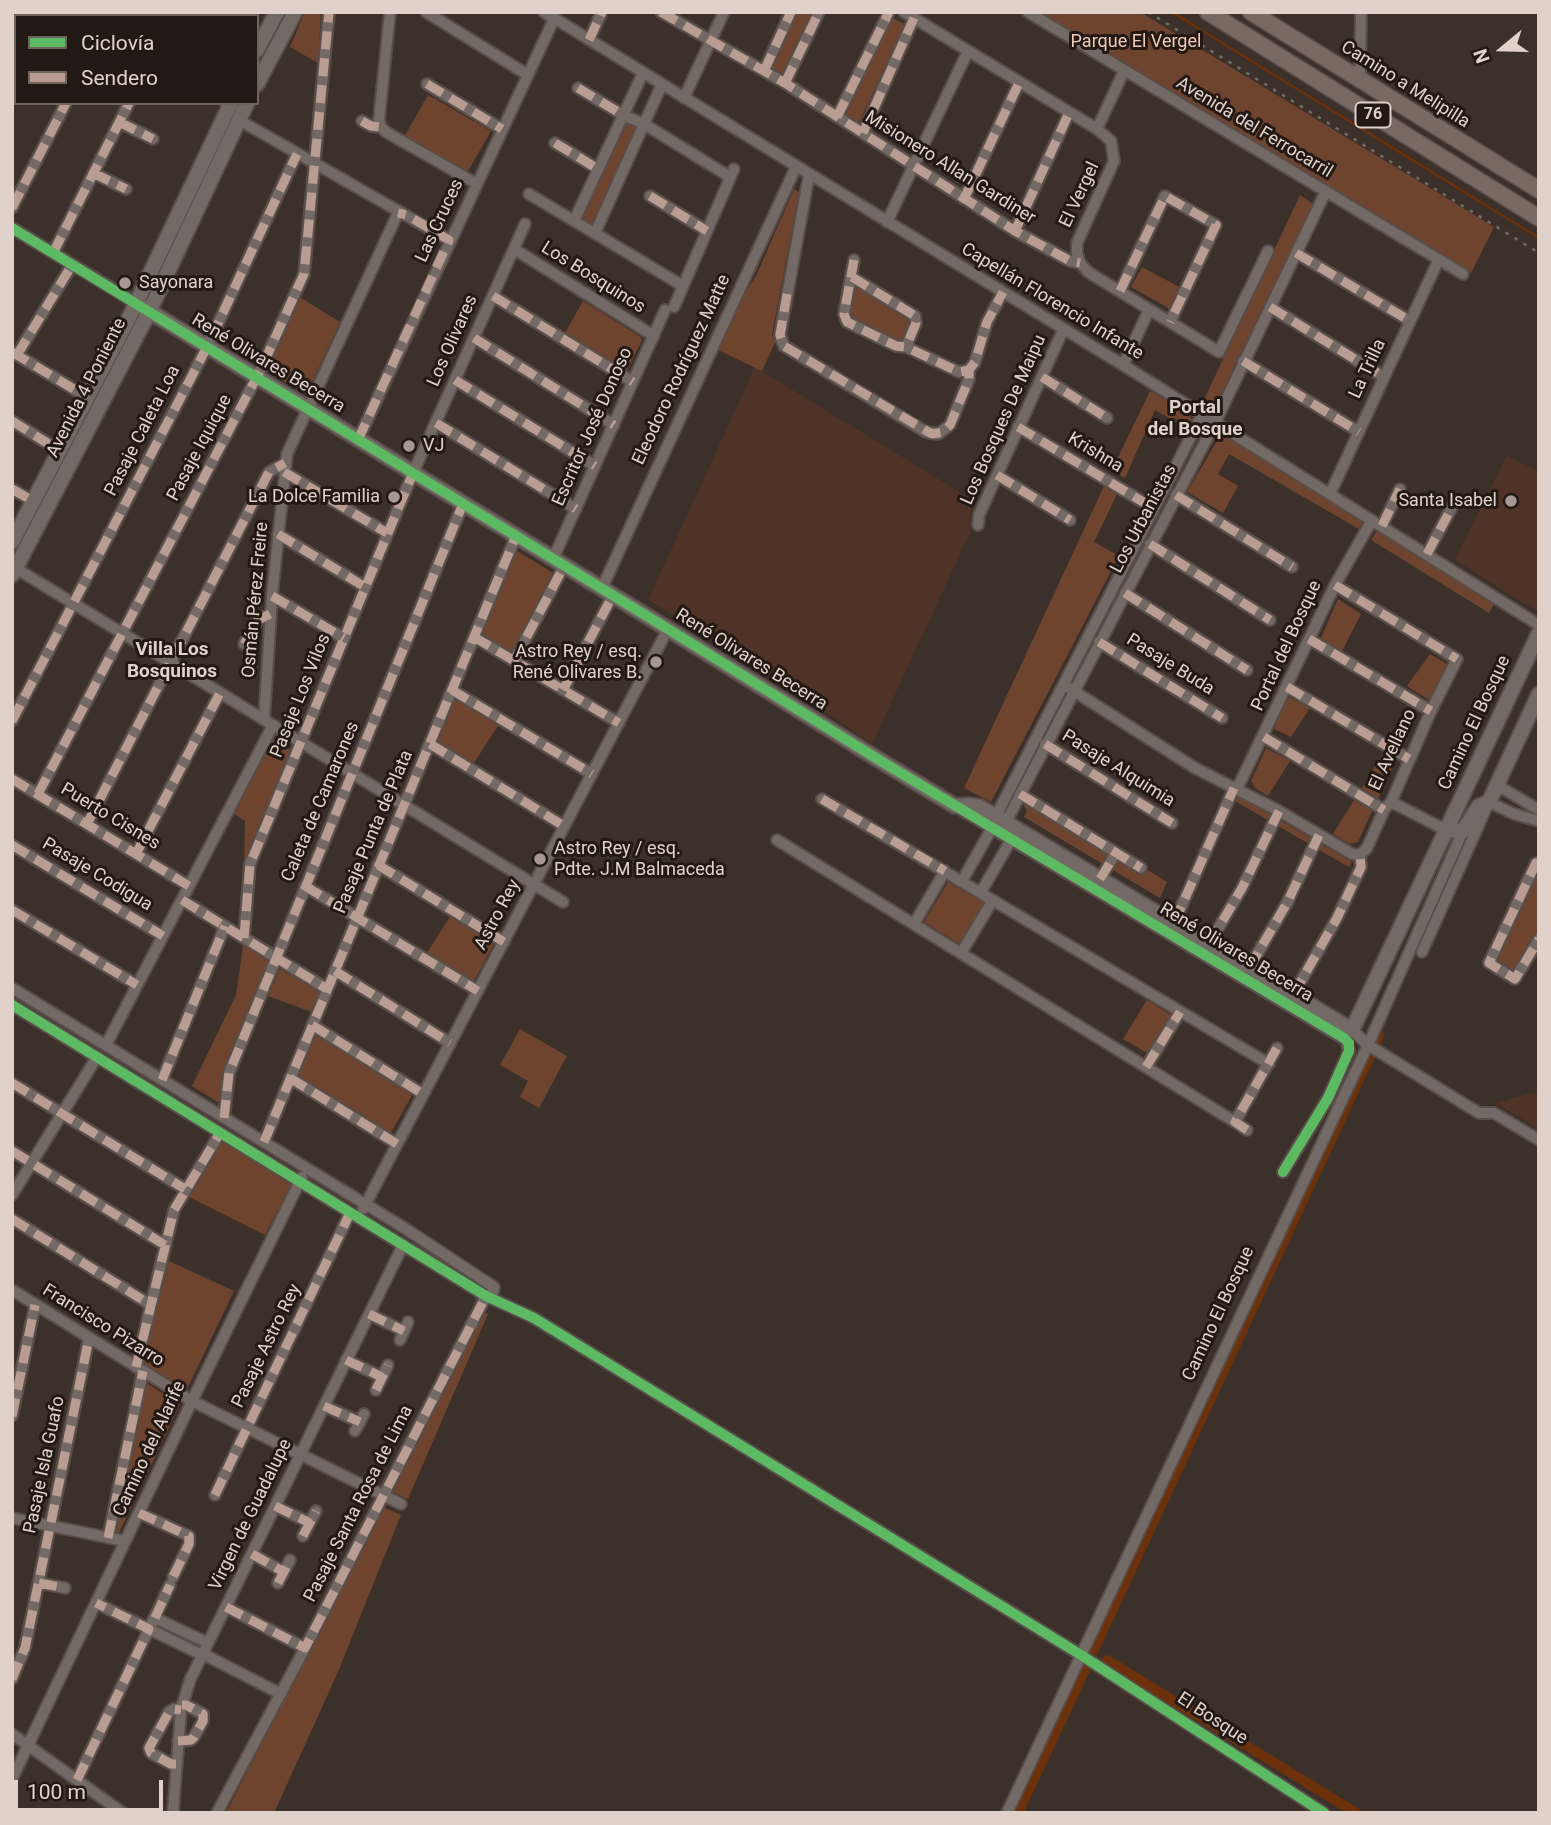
<!DOCTYPE html>
<html>
<head>
<meta charset="utf-8">
<style>
  body { margin:0 }
  #map { position:relative; width:1551px; height:1825px; overflow:hidden; background:#3c302b; font-family:Roboto,sans-serif }
  canvas { display:block }
  .frame { position:absolute; inset:0; border:14px solid #e0d1ca; pointer-events:none }
  .legend { position:absolute; left:14px; top:14px; width:245px; height:91px; box-sizing:border-box; background:#231914; border:2px solid #6f635d; margin:0; padding:9px 12px; list-style:none; font-size:21px; color:#e0d1ca }
  .legend li { display:flex; align-items:center; gap:14px; height:35px }
  .legend b { width:35px; border:2px solid #6f635d }
  .north { position:absolute; left:1467px; top:14px; width:70px; height:70px; -webkit-text-stroke:5px #231914; paint-order:stroke; rotate:251deg; font-size:19px; font-weight:700; line-height:28px; text-align:center; color:#e0d1ca }
  .north::after { content:''; display:block; margin:auto; width:24px; height:32px; background:#e0d1ca; clip-path:polygon(50% 0,100% 100%,50% 72%,0 100%) }
  .scale { position:absolute; left:14px; top:1780px; width:149px; height:32px; box-sizing:border-box; border:4px solid #e0d1ca; border-top:0; padding-left:9px; font-size:21px; line-height:24px; white-space:nowrap; color:#e0d1ca; -webkit-text-stroke:5px #231914; paint-order:stroke }
</style>
</head>
<body>
<div id="map">
<canvas width="1551" height="1825"></canvas>
<div class="frame"></div>
<ul class="legend">
<li><b style="height:9px;background:#5cba63"></b>Ciclovía</li>
<li><b style="height:9px;background:#b99d93"></b>Sendero</li>
</ul>
<div class="north">N</div>
<div class="scale">100 m</div>
</div>
<script>
const c = document.querySelector('canvas').getContext('2d');
c.lineJoin = 'round';
function fill(path, color) { c.fillStyle = color; c.fill(path, 'evenodd'); }
const shape = rows => new Path2D(rows.map(r => 'M' + r).join(''));
function trace(path, color, width, dash) { c.strokeStyle = color; c.lineWidth = width; c.lineCap = dash ? 'butt' : 'round'; c.setLineDash(dash || []); c.stroke(path); }
function drawText(font, color, halo, rows, align = 'center') {
  c.font = font + ' Roboto,sans-serif'; c.lineWidth = 6; c.setLineDash([]); c.textBaseline = 'middle'; c.strokeStyle = halo; c.fillStyle = color; for (const [text, x, y, turn = 0] of rows) {
    c.save(); c.translate(x, y); c.rotate((+turn || 0) * Math.PI / 180); c.textAlign = isNaN(turn) ? turn : align; if (halo) c.strokeText(text, 0, 0); c.fillText(text, 0, 0); c.restore();
  }
}
fill(shape([
  [755,367,971,499,970,533,872,744,773,675,648,600],
  [1507,456,1539,471,1539,609,1535,610,1455,560],
  [1539,1091,1539,1129,1495,1103]
]), '#4e3326');
fill(shape([
  [305,12,321,12,318,63,290,47],
  [797,12,813,12,782,77,769,72],
  [1038,12,1140,12,1494,227,1471,273],
  [892,18,905,24,857,127,843,118],
  [428,95,491,131,467,173,404,137],
  [627,119,639,125,594,226,590,228,580,218],
  [794,189,799,192,772,335,776,340,762,371,718,350,741,299,756,276],
  [1300,195,1313,204,1212,413,1201,406],
  [1142,267,1181,288,1170,309,1131,287],
  [856,282,913,317,905,342,900,344,849,318,847,315,853,285],
  [298,296,340,322,306,395,263,369],
  [583,301,641,337,642,340,626,373,564,335],
  [1150,391,1189,413,1192,420,1187,429,1155,410,1125,478,1112,470],
  [1221,434,1365,518,1359,529,1229,454,1218,474,1238,486,1223,513,1187,492],
  [1105,484,1119,490,1094,542,1119,556,991,802,964,788],
  [1378,528,1496,601,1489,613,1371,540],
  [513,548,556,575,515,653,511,654,481,636,478,631],
  [1338,599,1361,614,1341,653,1320,640],
  [1430,654,1447,664,1429,700,1407,686],
  [1287,696,1310,708,1291,737,1274,729],
  [456,697,499,724,472,766,436,745],
  [273,739,292,751,244,869,245,821,231,812],
  [1266,748,1290,761,1268,796,1255,788,1251,781],
  [1383,753,1395,761,1377,801,1360,791],
  [1236,795,1352,862,1349,867,1235,801],
  [1029,796,1167,882,1160,898,1024,817,1027,811,1024,806],
  [1354,800,1372,811,1358,842,1350,844,1333,834],
  [1539,871,1539,930,1513,972,1495,961],
  [948,882,986,904,962,945,924,922],
  [451,915,495,942,472,985,425,956],
  [245,945,269,961,226,1069,224,1106,192,1086,236,995,243,946],
  [280,969,320,992,312,1012,268,996],
  [1147,1000,1171,1015,1147,1053,1123,1039],
  [520,1029,567,1056,539,1108,520,1097,528,1081,500,1065],
  [315,1035,410,1092,411,1097,389,1136,297,1077],
  [222,1139,292,1183,265,1235,189,1197],
  [169,1261,234,1291,187,1389,143,1364],
  [484,1313,488,1314,408,1499,393,1492,391,1490],
  [146,1383,180,1404,119,1533,116,1532],
  [383,1507,401,1515,338,1672,274,1813,226,1813]
]), '#6f442e');
trace(shape([
  [1172,12,1539,238]
]), '#6c310b', 2.5);
trace(shape([
  [1376,1042,1379,1035],
  [1091,1656,1371,1054],
  [1107,1660,1356,1813],
  [1018,1813,1085,1670]
]), '#6c310b', 10);
const street = shape([
  [165,12,172,16],
  [426,12,528,75],
  [544,12,1123,365,1539,625],
  [661,12,785,83,1015,231,1070,261,1080,263,1088,272,1219,352,1268,251],
  [904,12,1097,129,1111,141,1114,161,1077,243,1077,253,1080,263],
  [1028,12,1463,274],
  [47,16,49,12],
  [110,16,112,12],
  [589,40,602,12],
  [764,71,791,12],
  [1360,80,1361,12],
  [785,83,819,12],
  [427,84,502,129],
  [12,85,16,78],
  [578,88,623,115,644,124,730,177],
  [684,98,724,12],
  [837,117,889,12],
  [239,120,449,240],
  [362,121,371,126,381,127,386,132,477,184],
  [119,122,153,139],
  [381,127,379,120,390,12],
  [1097,129,1124,71],
  [863,133,914,18],
  [555,143,598,169],
  [93,173,126,189],
  [809,175,780,335,784,346,926,432,938,434,950,425,969,379,969,370,975,362,987,322,1003,292],
  [529,194,683,286],
  [650,196,707,231],
  [964,199,1019,83],
  [12,208,66,103],
  [574,221,643,73],
  [887,222,968,51],
  [12,228,136,303],
  [1015,231,1069,113],
  [595,233,662,84],
  [514,249,654,336],
  [53,253,129,103],
  [1296,253,1410,321],
  [854,260,844,314,847,322,896,346,906,347,959,372,969,370],
  [852,277,915,316,916,323,906,347],
  [1120,291,1165,196,1216,225,1170,322],
  [493,296,633,382],
  [674,307,734,169],
  [1270,307,1384,377],
  [474,338,614,425],
  [12,352,87,397],
  [17,355,72,265],
  [1243,361,1359,432],
  [1123,365,1149,310],
  [1042,377,1107,418],
  [455,380,595,466],
  [12,421,60,451],
  [436,423,576,509],
  [1018,427,1153,508],
  [358,440,554,19],
  [284,472,387,533],
  [997,475,1070,520],
  [12,489,33,501],
  [1330,494,1439,259],
  [1176,495,1292,567],
  [978,525,979,515,1063,330],
  [1382,526,1400,489],
  [278,534,365,587],
  [1150,544,1270,620],
  [1427,554,1452,507],
  [553,559,665,310],
  [12,566,563,902],
  [1335,585,1457,659,1431,711,1391,802,1384,810,1367,848,1360,855],
  [602,588,796,167],
  [1125,593,1247,670],
  [272,596,344,638],
  [474,637,619,723],
  [1309,639,1431,711],
  [1099,642,1222,718],
  [244,644,258,620,270,614],
  [514,661,564,566],
  [1287,687,1409,759],
  [1069,688,1195,768,1279,811,1352,854,1360,855],
  [452,690,592,774],
  [563,690,613,595],
  [264,720,272,596,287,454,398,213],
  [12,721,207,347,297,154],
  [1264,737,1384,810],
  [430,744,564,826],
  [1045,744,1172,823],
  [12,779,189,886],
  [1497,785,1539,810],
  [1237,789,1335,585,1372,520],
  [38,794,261,369,304,274,329,12],
  [1020,794,1141,868],
  [822,799,1269,1064],
  [1391,802,1446,830],
  [955,806,1346,1040,1349,1051,1328,1098,1283,1172],
  [996,816,1202,415],
  [1006,822,1215,423,1326,191],
  [87,824,269,472,285,463],
  [777,840,1235,1122],
  [12,845,163,936],
  [136,854,220,693],
  [378,865,504,942],
  [1539,865,1536,863,1489,963,1515,979,1539,939],
  [1100,879,1116,853],
  [962,881,992,828],
  [305,886,478,991],
  [981,892,1011,840],
  [182,900,327,989],
  [12,910,137,985],
  [1174,923,1234,788],
  [914,924,945,871],
  [244,938,250,864,413,473,525,224],
  [1209,944,1242,888,1279,811],
  [1422,952,1489,802,1514,814,1539,821],
  [961,953,993,900],
  [1249,968,1287,903,1319,835],
  [335,971,450,1043],
  [12,988,406,1229,494,1287,493,1293,486,1296,305,1648,226,1607],
  [1293,995,1337,918,1361,867,1360,855],
  [12,1005,486,1296,534,1318,938,1567,1081,1655,1324,1813],
  [312,1025,423,1094],
  [1352,1030,1368,1045,1479,1113,1494,1113,1539,1140],
  [106,1045,273,725],
  [1146,1067,1180,1012],
  [290,1078,397,1144],
  [162,1080,225,926],
  [12,1083,185,1189],
  [224,1118,229,1073,463,504],
  [1247,1130,1235,1122,1277,1048],
  [264,1142,516,536],
  [12,1151,165,1245],
  [12,1195,97,1057],
  [363,1209,668,629],
  [12,1219,151,1305],
  [12,1290,192,1401,401,1504],
  [369,1314,404,1331],
  [400,1340,408,1322],
  [346,1360,382,1377],
  [136,1367,174,1210,220,1133],
  [376,1390,388,1365],
  [324,1406,360,1422],
  [12,1416,35,1305],
  [355,1431,364,1414],
  [215,1495,350,1213],
  [275,1506,310,1523],
  [139,1513,189,1536,189,1544,173,1577],
  [12,1518,125,1541],
  [303,1536,316,1511],
  [108,1538,143,1371],
  [252,1554,284,1572],
  [39,1583,65,1588],
  [278,1583,290,1560],
  [96,1603,196,1652,207,1656,281,1694],
  [155,1618,208,1643],
  [12,1679,25,1648,89,1338],
  [12,1734,123,1813],
  [178,1741,191,1740,194,1737,203,1721,203,1714,186,1705,182,1705],
  [176,1764,171,1764,151,1753,149,1748,169,1712,174,1709,181,1710],
  [12,1779,192,1401,302,1177],
  [77,1780,170,1585],
  [173,1813,181,1710,190,1680,403,1245],
  [217,1813,305,1648],
  [1007,1813,1368,1045,1463,831]
]);
const secondary = shape([
  [257,50,277,12],
  [257,84,295,12],
  [136,303,668,629,884,763,955,806,969,805,980,807,1352,1030,1539,633],
  [12,542,131,314,231,103],
  [12,575,149,312,247,103],
  [1446,830,1463,831,1479,806,1489,802,1539,694]
]);
const primary = shape([
  [1208,12,1539,218],
  [1251,12,1539,190]
]);
trace(street, '#584d48', 14);
trace(secondary, '#584d48', 18);
trace(primary, '#584d48', 19);
trace(street, '#736a66', 10);
trace(secondary, '#736a66', 14);
trace(primary, '#786962', 16);
trace(shape([
  [1148,12,1539,253]
]), '#736b66', 2.5, [3.5, 7]);
trace(shape([
  [661,12,785,83,1015,231,1070,261,1080,263],
  [47,16,49,12],
  [110,16,112,12],
  [173,16,175,12],
  [589,40,602,12],
  [764,71,791,12],
  [785,83,819,12],
  [427,84,502,129],
  [12,85,16,78],
  [578,88,623,115],
  [837,117,889,12],
  [362,121,371,126,381,127],
  [119,122,153,139],
  [863,133,914,18],
  [555,143,598,169],
  [93,173,126,189],
  [650,196,707,231],
  [964,199,1019,83],
  [12,208,66,103],
  [1015,231,1069,113],
  [53,253,129,103],
  [1296,253,1410,321],
  [854,260,844,314,847,322,896,346,906,347,959,372,969,370],
  [852,277,915,316,916,323,906,347],
  [1120,291,1165,196,1216,225,1170,322],
  [787,294,780,335,784,346,932,434,943,432,950,425,969,379,969,370,975,362,987,322,1003,292],
  [493,296,633,382],
  [1270,307,1384,377],
  [474,338,614,425],
  [12,352,87,397],
  [17,355,72,265],
  [1243,361,1359,432],
  [1042,377,1107,418],
  [455,380,595,466],
  [12,421,60,451],
  [436,423,576,509],
  [1018,427,1153,508],
  [358,440,449,240,407,215,398,213],
  [284,472,387,533],
  [997,475,1070,520],
  [12,489,33,501],
  [1176,495,1292,567],
  [1382,526,1400,489],
  [278,534,365,587],
  [1150,544,1270,620],
  [1427,554,1452,507],
  [1335,585,1457,659],
  [1125,593,1247,670],
  [272,596,344,638],
  [474,637,619,723],
  [1309,639,1431,711],
  [1099,642,1222,718],
  [244,644,258,620,270,614],
  [514,661,564,566],
  [1287,687,1409,759],
  [452,690,592,774],
  [563,690,613,595],
  [12,721,207,347,297,154],
  [1264,737,1384,810],
  [430,744,564,826],
  [1045,744,1172,823],
  [12,779,189,886],
  [38,794,261,369,304,274,329,12],
  [1020,794,1141,868],
  [822,799,945,871],
  [87,824,269,472,285,463],
  [12,845,163,936],
  [136,854,220,693],
  [378,865,504,942],
  [1539,865,1536,863,1489,963,1515,979,1539,939],
  [1100,879,1116,853],
  [305,886,478,991],
  [182,900,327,989],
  [12,910,137,985],
  [1174,923,1234,788],
  [244,938,250,864,413,473],
  [1209,944,1242,888,1279,811],
  [1249,968,1287,903,1319,835],
  [335,971,450,1043],
  [1293,995,1337,918,1361,867,1360,855],
  [312,1025,423,1094],
  [1146,1067,1180,1012],
  [290,1078,397,1144],
  [162,1080,225,926],
  [12,1083,185,1189],
  [224,1118,229,1073,463,504],
  [1247,1130,1235,1122,1277,1048],
  [264,1142,516,536],
  [12,1151,165,1245],
  [12,1219,151,1305],
  [369,1314,404,1331],
  [346,1360,382,1377],
  [136,1367,174,1210,220,1133],
  [376,1390,388,1365],
  [324,1406,360,1422],
  [12,1416,35,1305],
  [215,1495,350,1213],
  [275,1506,310,1523],
  [139,1513,189,1536,189,1544,173,1577],
  [303,1536,316,1511],
  [108,1538,143,1371],
  [252,1554,284,1572],
  [39,1583,65,1588],
  [278,1583,290,1560],
  [226,1607,305,1648,486,1296],
  [155,1618,170,1585],
  [12,1679,25,1648,89,1338],
  [178,1741,191,1740,194,1737,203,1721,203,1714,186,1705,182,1705],
  [176,1764,171,1764,151,1753,149,1748,169,1712,174,1709,181,1710],
  [77,1780,149,1629,96,1603]
]), '#b99d93', 9, [18, 9]);
trace(shape([
  [12,228,668,629,884,763,1344,1038,1349,1043,1349,1051,1328,1098,1283,1172],
  [12,1005,486,1296,534,1318,938,1567,1081,1655,1324,1813]
]), '#5cba63', 10);
for (const [x, y, r, color] of [
  [125,283,7,"#a79992"],
  [409,446,7,"#a79992"],
  [394,497,7,"#a79992"],
  [1511,501,7,"#a79992"],
  [656,662,7,"#a79992"],
  [540,859,7,"#a79992"]
]) { const dot = new Path2D(); dot.arc(x, y, r, 0, 2 * Math.PI); c.fillStyle = color; c.fill(dot); trace(dot, '#231914', 2.5); }
for (const [x, y, w] of [
  [1373,115,35]
]) { const box = new Path2D(); box.roundRect(x - w / 2, y - 12.5, w, 25, 5); c.fillStyle = '#231914'; c.fill(box); trace(box, '#e0d1ca', 2); }
drawText('bold 16px', '#e0d1ca', null, [
  ["76",1373,115]
]);
drawText('18px', '#f2c9b6', '#231914', [
  ["Parque El Vergel",1136,42]
]);
drawText('18px', '#e0d1ca', '#231914', [
  ["Camino a Melipilla",1405,85,32],
  ["Avenida del Ferrocarril",1254,128,31],
  ["Misionero Allan Gardiner",950,168,32],
  ["El Vergel",1080,195,-65],
  ["Las Cruces",440,221,-65],
  ["Los Bosquinos",593,278,32],
  ["Capellán Florencio Infante",1052,302,31],
  ["Los Olivares",453,341,-66],
  ["René Olivares Becerra",268,364,31],
  ["La Trilla",1368,369,-65],
  ["Eleodoro Rodríguez Matte",682,370,-65],
  ["Avenida 4 Poniente",87,388,-63],
  ["Los Bosques De Maipu",1004,420,-66],
  ["Escritor José Donoso",593,427,-66],
  ["Pasaje Caleta Loa",143,431,-63],
  ["Pasaje Iquique",200,448,-62],
  ["Krishna",1095,453,31],
  ["Los Urbanistas",1144,519,-62],
  ["Osmán Pérez Freire",256,600,-85],
  ["Portal del Bosque",1287,646,-65],
  ["René Olivares Becerra",751,660,32],
  ["Pasaje Buda",1170,665,32],
  ["Pasaje Los Vilos",301,696,-68],
  ["Camino El Bosque",1475,723,-65],
  ["El Avellano",1393,750,-65],
  ["Pasaje Alquimia",1118,769,32],
  ["Caleta de Camarones",321,802,-67],
  ["Puerto Cisnes",110,817,31],
  ["Pasaje Punta de Plata",374,832,-67],
  ["Pasaje Codigua",97,875,31],
  ["Astro Rey",498,915,-62],
  ["René Olivares Becerra",1236,953,31],
  ["Camino El Bosque",1219,1314,-65],
  ["Francisco Pizarro",103,1326,32],
  ["Pasaje Astro Rey",267,1346,-64],
  ["Camino del Alarife",150,1449,-65],
  ["Pasaje Isla Guafo",45,1465,-78],
  ["Pasaje Santa Rosa de Lima",359,1504,-63],
  ["Virgen de Guadalupe",251,1515,-64],
  ["El Bosque",1212,1719,33]
]);
drawText('18px', '#e0d1ca', '#231914', [
  ["Sayonara",139,283],
  ["VJ",423,446],
  ["La Dolce Familia",380,497,"right"],
  ["Santa Isabel",1497,501,"right"],
  ["Astro Rey / esq.",642,652,"right"],
  ["René Olivares B.",642,673,"right"],
  ["Astro Rey / esq.",554,849],
  ["Pdte. J.M Balmaceda",554,870]
], 'left');
drawText('bold 19px', '#e0d1ca', '#231914', [
  ["Portal",1195,408],
  ["del Bosque",1195,430],
  ["Villa Los",172,650],
  ["Bosquinos",172,672]
]);
</script>
</body>
</html>
